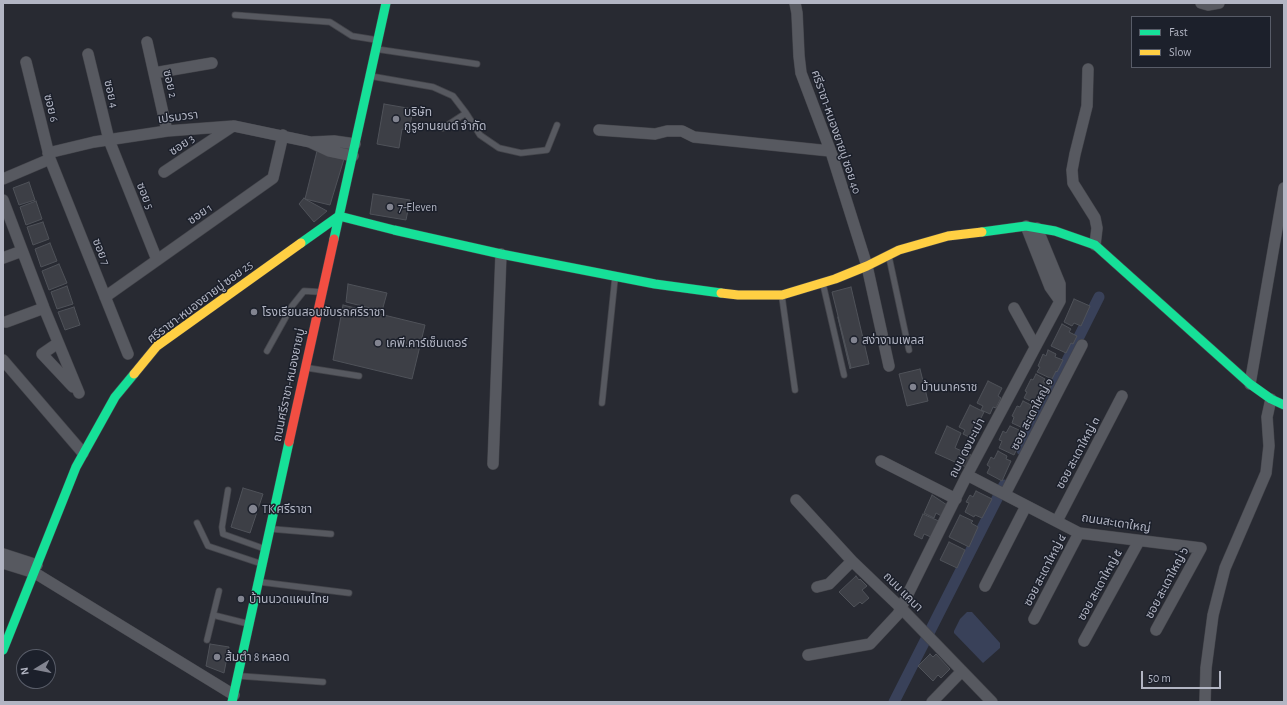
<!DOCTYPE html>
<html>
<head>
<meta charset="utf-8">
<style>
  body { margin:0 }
  #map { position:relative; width:1287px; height:705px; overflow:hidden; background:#282a32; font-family:"Alegreya Sans",sans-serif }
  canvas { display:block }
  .frame { position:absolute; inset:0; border:4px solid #b2b5c3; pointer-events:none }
  .legend { position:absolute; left:1131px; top:16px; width:140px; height:52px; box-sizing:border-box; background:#1c202b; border:1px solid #585c68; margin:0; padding:5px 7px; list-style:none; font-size:12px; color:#b2b5c3 }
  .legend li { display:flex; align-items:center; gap:8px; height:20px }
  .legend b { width:20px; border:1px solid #585c68 }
  .north { position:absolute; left:16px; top:649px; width:40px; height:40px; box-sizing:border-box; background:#1c202b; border:1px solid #585c68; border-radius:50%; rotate:260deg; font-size:11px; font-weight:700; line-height:16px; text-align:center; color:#b2b5c3 }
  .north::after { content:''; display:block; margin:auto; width:14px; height:18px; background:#828490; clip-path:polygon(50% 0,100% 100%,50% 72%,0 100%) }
  .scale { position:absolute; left:1141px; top:671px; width:80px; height:18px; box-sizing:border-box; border:2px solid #b2b5c3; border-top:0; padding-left:5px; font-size:12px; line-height:14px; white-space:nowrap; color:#b2b5c3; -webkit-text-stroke:3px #1c202b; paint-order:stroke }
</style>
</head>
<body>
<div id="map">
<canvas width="1287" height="705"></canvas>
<div class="frame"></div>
<ul class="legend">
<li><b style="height:5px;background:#16e098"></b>Fast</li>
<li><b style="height:5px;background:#ffcf43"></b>Slow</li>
</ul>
<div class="north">N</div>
<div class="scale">50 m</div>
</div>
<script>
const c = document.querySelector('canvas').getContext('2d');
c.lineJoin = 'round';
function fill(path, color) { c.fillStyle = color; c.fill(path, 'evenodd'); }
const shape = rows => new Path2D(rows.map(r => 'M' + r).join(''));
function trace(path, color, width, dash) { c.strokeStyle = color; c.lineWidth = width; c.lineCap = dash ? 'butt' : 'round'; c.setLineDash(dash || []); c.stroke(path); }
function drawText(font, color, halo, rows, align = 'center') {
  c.font = font + ' "Alegreya Sans","Noto Sans Thai",sans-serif'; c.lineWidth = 3; c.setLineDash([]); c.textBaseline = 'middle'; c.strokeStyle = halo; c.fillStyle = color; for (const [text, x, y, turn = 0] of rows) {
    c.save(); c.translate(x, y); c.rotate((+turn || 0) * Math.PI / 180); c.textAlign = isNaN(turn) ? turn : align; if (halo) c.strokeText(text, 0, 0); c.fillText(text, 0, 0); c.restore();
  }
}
fill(shape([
  [967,612,972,612,1000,643,1000,648,983,663,954,633,954,631,960,619]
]), '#394159');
trace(shape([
  [1022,450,1099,297],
  [894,702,1004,485]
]), '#394159', 11);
const building = shape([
  [384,104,413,109,409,131,402,129,399,148,377,144,384,104],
  [317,151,344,159,330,205,305,199,317,151],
  [29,182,35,200,19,205,13,188,29,182],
  [373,194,410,200,406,220,370,214,373,194],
  [304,198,305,199,327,211,314,222,299,204,304,198],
  [36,201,42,219,26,225,20,207,36,201],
  [43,222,49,239,33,245,27,227,43,222],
  [50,243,57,261,41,267,35,249,50,243],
  [59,264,67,283,49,290,42,271,59,264],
  [348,284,387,293,382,311,346,302,348,284],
  [67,286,73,304,57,309,51,292,67,286],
  [851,287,869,364,851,368,832,292,851,287],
  [1074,299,1090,306,1081,326,1074,323,1072,326,1064,322,1074,299],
  [343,305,425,325,412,379,333,360,343,305],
  [74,307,80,325,65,330,58,312,74,307],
  [838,317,851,368,850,369,838,318,838,317],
  [1062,324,1071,329,1069,332,1077,336,1073,344,1071,343,1066,353,1051,346,1062,324],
  [1048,350,1056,354,1055,357,1063,360,1057,372,1056,371,1052,379,1037,372,1040,367,1038,366,1043,354,1046,356,1048,350],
  [920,369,928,401,907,406,899,374,920,369],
  [1036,374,1045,379,1043,382,1051,386,1041,406,1024,398,1027,392,1025,391,1031,379,1033,380,1036,374],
  [988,381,1002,388,998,396,1001,398,996,408,993,407,990,414,981,410,983,406,977,403,988,381],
  [1023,401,1031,405,1030,408,1035,411,1027,430,1012,423,1014,417,1012,416,1017,406,1020,407,1023,401],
  [970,405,984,412,980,420,983,422,978,432,975,431,971,438,963,434,965,430,959,427,970,405],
  [947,426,961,433,955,448,971,455,966,467,935,453,947,426],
  [1010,426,1019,430,1018,433,1023,436,1014,455,999,448,1002,441,999,440,1003,431,1006,433,1010,426],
  [998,451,1007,456,1006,459,1011,461,1002,481,987,473,990,467,987,465,991,457,994,459,998,451],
  [243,488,263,494,250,533,231,527,243,488],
  [976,491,992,499,982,518,975,515,974,517,965,512,969,503,966,502,970,495,973,497,976,491],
  [932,495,947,505,943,517,936,513,934,518,924,513,932,495],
  [923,514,941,522,933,538,924,534,922,539,914,535,923,514],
  [960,515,973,521,971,523,978,527,969,547,949,537,960,515],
  [949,542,965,550,957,568,940,560,949,542],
  [856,576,859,580,860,579,867,586,862,590,869,598,862,604,860,602,854,607,839,592,856,576],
  [210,644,229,647,224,673,206,666,210,644],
  [930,654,933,657,936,654,950,669,941,678,938,675,933,681,918,666,930,654]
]);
fill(building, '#3d3f46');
trace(building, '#4f5259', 1);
const lane = shape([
  [235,15,330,22,352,36,377,40],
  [376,49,477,64],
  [370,76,433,87,453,96,466,113,480,135,499,148,521,153,547,150,557,125],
  [443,128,466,113],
  [889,257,909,350],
  [823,284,844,375],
  [782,297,795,390],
  [267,351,292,306,304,291,321,292],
  [308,368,359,376],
  [602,403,615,278],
  [228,490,222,527,223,534,265,549],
  [197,523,208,546,262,564],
  [272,529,331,534],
  [260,582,349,593],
  [213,615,249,624],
  [207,640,219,591],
  [240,676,323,682]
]);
const street = shape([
  [795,3,797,13,799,56,801,73,832,155,867,266,889,366],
  [1201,3,1208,5,1219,3],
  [147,42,167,131],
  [88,54,109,140,157,260],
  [26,62,50,159,128,354],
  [1088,69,1087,106,1075,154,1072,170,1073,183,1095,218,1097,228,1095,245],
  [154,73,212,63],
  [599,130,655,134,667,131,682,131,694,137,830,151],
  [313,142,334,141,355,144],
  [48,153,94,142,167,131,234,126,310,142,329,151,353,156],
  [164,172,233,126],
  [3,179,50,159],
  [3,200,44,308,79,393],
  [1026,226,1050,287,1060,301],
  [3,258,22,251],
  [105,297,273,178,283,135],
  [1014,308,1035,346],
  [6,322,44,308],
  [58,343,42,354,73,387],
  [3,360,83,453],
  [1250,384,1284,188],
  [881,461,956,499],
  [493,464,501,254],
  [967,475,1079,533,1201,548,1156,630],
  [1005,494,1082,345],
  [796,500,852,561,901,608,992,702],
  [1057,521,1122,396],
  [3,554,37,565],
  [3,563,35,573,234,695],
  [985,586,1026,506],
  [817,587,829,584,852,561],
  [1034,619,1079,533],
  [1084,641,1139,541],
  [808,655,870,644,898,614,967,475,1060,301,1060,284,1037,228],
  [932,702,962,671],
  [1205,702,1206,668,1213,615,1225,568,1266,473,1269,446,1267,417,1271,399]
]);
const fast = shape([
  [982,232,1026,226,1055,231,1095,245,1250,384,1271,399,1284,405],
  [334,239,386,3],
  [301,243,339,216,394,230,501,254,655,284,721,293],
  [3,650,76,467,115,397,134,374],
  [232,702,289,442]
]);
const slow = shape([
  [721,293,738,295,782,295,835,279,867,266,899,250,948,236,982,232],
  [134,374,157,346,301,243]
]);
const jam = shape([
  [289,442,334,239]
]);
trace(lane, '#44454b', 7);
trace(street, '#44454b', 12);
trace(fast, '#44454b', 10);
trace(slow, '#44454b', 10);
trace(jam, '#44454b', 10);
trace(lane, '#575960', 5.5);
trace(street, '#575960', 11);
trace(fast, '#16e098', 9);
trace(slow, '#ffcf43', 9);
trace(jam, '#f24e42', 9);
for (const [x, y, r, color] of [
  [396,119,4,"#828490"],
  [390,207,4,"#828490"],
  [254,312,4,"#828490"],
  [854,340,4,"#828490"],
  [378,343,4,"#828490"],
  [913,387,4,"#828490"],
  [253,509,5,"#828490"],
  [241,599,4,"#828490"],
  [217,657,4,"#828490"]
]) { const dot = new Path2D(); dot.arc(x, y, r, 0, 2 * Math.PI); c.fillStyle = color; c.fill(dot); trace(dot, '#1c202b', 1.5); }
drawText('12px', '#b2b5c3', '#1c202b', [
  ["ซอย 2",170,84,77],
  ["ซอย 4",111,94,77],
  ["ซอย 6",51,108,76],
  ["เปรมวรา",178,117,-7],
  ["ศรีราชา-หนองยายบู่ ซอย 40",836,132,71],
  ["ซอย 3",182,145,-34],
  ["ซอย 5",145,196,68],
  ["ซอย 1",200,214,-35],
  ["ซอย 7",101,252,68],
  ["ศรีราชา-หนองยายบู่ ซอย 25",200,302,-37],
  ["ถนนศรีราชา-หนองยายบู่",289,385,-78],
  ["ซอย สะเดาใหญ่ ๑",1032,414,-63],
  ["ถนน ดงมะเม่า",967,448,-63],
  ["ซอย สะเดาใหญ่ ๓",1078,453,-62],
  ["ถนนสะเดาใหญ่",1116,523,9],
  ["ซอย สะเดาใหญ่ ๔",1045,570,-63],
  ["ซอย สะเดาใหญ่ ๖",1167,583,-62],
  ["ซอย สะเดาใหญ่ ๕",1100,585,-61],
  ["ถนน แคนา",903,592,45]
]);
drawText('12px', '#b2b5c3', '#1c202b', [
  ["บริษัท",404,112],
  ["กูรูยานยนต์ จำกัด",404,126],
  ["7-Eleven",398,207],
  ["โรงเรียนสอนขับรถศรีราชา",262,312],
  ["สง่างามเพลส",862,340],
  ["เคพี.คาร์เซ็นเตอร์",386,343],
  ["บ้านนาคราช",921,387],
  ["TK ศรีราชา",262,509],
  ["บ้านนวดแผนไทย",249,599],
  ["ส้มตำ 8 หลอด",225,657]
], 'left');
</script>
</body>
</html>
